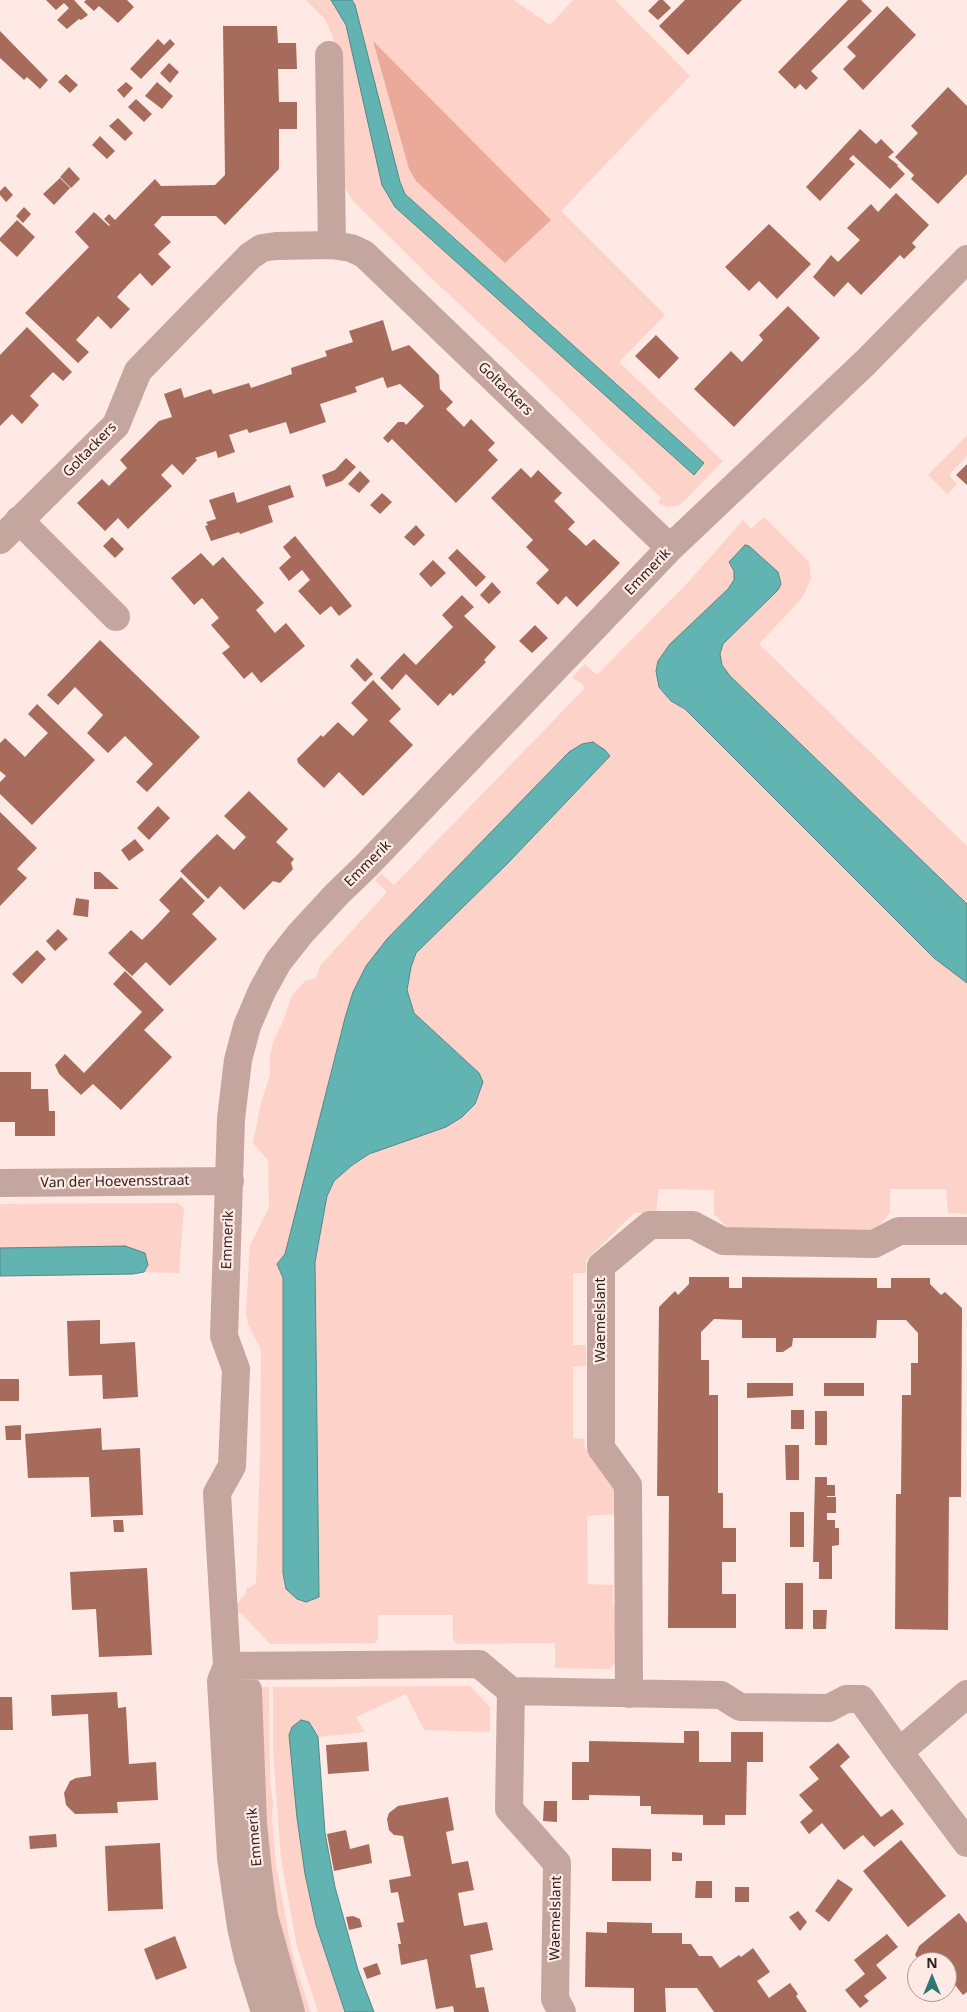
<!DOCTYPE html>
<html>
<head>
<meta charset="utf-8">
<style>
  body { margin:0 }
  #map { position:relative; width:967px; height:2012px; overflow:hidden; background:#fee9e4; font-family:"Noto Sans",sans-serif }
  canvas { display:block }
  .north { position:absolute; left:907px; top:1952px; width:50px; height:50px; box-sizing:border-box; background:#fee9e4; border:1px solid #ab9995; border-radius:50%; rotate:0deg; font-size:14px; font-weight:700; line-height:20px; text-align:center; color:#2e221f }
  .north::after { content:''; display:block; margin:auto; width:18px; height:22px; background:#2e7776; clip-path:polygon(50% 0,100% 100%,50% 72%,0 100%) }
</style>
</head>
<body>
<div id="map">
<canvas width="967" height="2012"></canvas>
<div class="north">N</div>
</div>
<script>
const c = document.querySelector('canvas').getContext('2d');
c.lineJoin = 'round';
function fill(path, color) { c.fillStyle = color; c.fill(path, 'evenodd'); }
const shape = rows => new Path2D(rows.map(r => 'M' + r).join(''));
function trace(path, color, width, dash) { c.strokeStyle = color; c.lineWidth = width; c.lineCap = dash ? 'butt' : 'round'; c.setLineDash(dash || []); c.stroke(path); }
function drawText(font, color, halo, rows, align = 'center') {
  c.font = font + ' "Noto Sans",sans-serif'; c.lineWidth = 4.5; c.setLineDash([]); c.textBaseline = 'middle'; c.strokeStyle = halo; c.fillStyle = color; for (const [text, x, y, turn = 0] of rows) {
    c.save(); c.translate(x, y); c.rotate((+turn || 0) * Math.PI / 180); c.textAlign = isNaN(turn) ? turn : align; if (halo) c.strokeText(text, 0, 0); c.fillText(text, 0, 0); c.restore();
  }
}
fill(shape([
  [306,0,331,0,346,25,382,185,389,198,694,475,704,463,405,194,400,182,352,0,514,0,550,25,573,0,615,0,690,76,561,211,665,315,619,362,723,461,683,502,677,506,668,507,658,503,661,498,532,372,429,276,353,201,345,188,342,175,341,82,333,37,324,18],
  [967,435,967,456,949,475,957,484,947,494,928,475],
  [764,517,809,562,811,579,802,598,759,644,967,846,967,904,730,676,722,665,720,653,723,644,778,590,734,571,734,580,728,589,670,644,658,661,656,671,671,701,685,709,934,958,967,983,967,1214,948,1213,946,1189,890,1189,890,1213,875,1230,729,1229,714,1214,714,1190,659,1189,656,1213,634,1213,586,1260,586,1273,573,1273,573,1345,586,1345,586,1366,573,1367,573,1438,585,1439,584,1447,618,1486,616,1514,587,1516,588,1584,613,1585,613,1606,618,1607,618,1660,609,1669,555,1668,555,1643,458,1644,453,1640,453,1615,378,1615,378,1639,375,1643,270,1644,241,1613,237,1613,237,1604,246,1593,246,1589,256,1584,260,1457,261,1350,248,1324,246,1312,250,1245,269,1208,268,1160,253,1143,261,1102,270,1076,270,1056,273,1042,284,1019,292,995,305,981,316,978,320,966,387,892,375,880,381,874,394,885,585,688,581,683,572,678,585,664,597,675,692,578,743,520,751,529],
  [593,742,605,750,610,756,508,863,415,953,411,967,407,990,414,1013,430,1029,401,1143,369,1154,351,1166,334,1181,327,1196,315,1262,319,1597,283,1277,277,1264,285,1254,345,1018,366,966,387,939,569,752,582,744],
  [178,1203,184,1208,179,1273,144,1272,148,1265,21,1248,0,1248,0,1204],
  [470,1686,490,1707,490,1732,424,1730,406,1694,356,1717,365,1732,318,1737,309,1722,305,1874,316,1925,345,2012,318,2012,297,1947,281,1859,273,1750,273,1687],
  [269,1687,270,1783,273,1803,272,1819,276,1865,291,1947,298,1974,311,2012,299,2012,270,1897,255,1688]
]), '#fdd2c8');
fill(shape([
  [373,41,551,220,505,263,416,181,409,169]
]), '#eba999');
const water = shape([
  [331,0,352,0,355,5,400,182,405,194,704,463,694,475,395,207,382,185,346,25,331,0],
  [745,545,749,546,778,572,781,584,778,590,723,644,720,654,722,665,730,676,967,904,967,983,934,958,685,709,671,701,659,687,656,671,658,661,670,644,728,589,734,580,734,571,729,562,745,545],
  [593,742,605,750,610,756,508,863,416,953,411,967,407,990,414,1013,479,1073,483,1082,475,1104,462,1117,446,1127,369,1154,351,1166,334,1181,327,1196,315,1262,319,1597,306,1602,297,1599,286,1589,283,1573,283,1278,277,1264,285,1254,345,1018,353,992,366,966,387,939,569,752,582,744,593,742],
  [125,1246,145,1253,148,1265,144,1272,133,1274,0,1276,0,1248,125,1246],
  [301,1720,309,1722,318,1737,325,1833,335,1887,358,1970,374,2012,345,2012,316,1925,305,1874,297,1818,289,1735,292,1727,301,1720]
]);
fill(water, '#61b4b2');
trace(water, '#528886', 1);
fill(shape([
  [46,0,74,0,88,15,81,20,79,19,67,29,57,20,69,8,64,3,56,10],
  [86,0,127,0,134,7,118,23,99,6,94,11,84,2],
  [659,0,663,0,671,8,658,20,648,11],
  [685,0,742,0,688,55,659,26],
  [848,0,861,0,872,11,811,71,818,78,806,90,800,84,795,89,778,72],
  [887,6,916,35,863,90,843,69,856,56,847,47],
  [223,26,277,26,278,43,296,43,297,69,278,69,279,102,297,102,297,129,279,129,279,169,225,225,216,216,162,216,154,225,171,242,158,254,171,267,152,286,140,273,128,285,117,297,130,309,111,329,98,316,76,340,89,352,78,363,25,313,89,247,75,232,94,212,109,226,110,225,104,219,109,214,115,220,155,179,161,186,215,185,225,175],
  [0,31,48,80,40,89,27,77,24,80,0,58],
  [158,39,164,45,170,39,175,44,141,79,130,69],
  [169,63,179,72,170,83,160,73],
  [66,74,78,85,70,93,58,82],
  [126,82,133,88,124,98,117,90],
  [157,82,173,96,162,109,145,96],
  [948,87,967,106,967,174,938,204,911,179,914,175,895,157,918,133,911,126],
  [136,99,152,114,144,122,128,107],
  [118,118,133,133,125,141,109,126],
  [860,129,876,144,881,139,894,152,888,157,898,165,897,166,905,174,890,189,853,155,849,159,855,164,820,201,806,187],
  [100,136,115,151,107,159,92,145],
  [69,167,80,179,71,188,60,177],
  [60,178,70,188,54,205,43,194],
  [5,186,13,195,6,202,0,195,0,191],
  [896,193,929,225,912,243,916,247,904,259,900,255,861,295,848,282,834,297,813,277,831,255,838,262,860,240,847,228,871,204,878,212],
  [24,207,31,214,23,223,16,216],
  [17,220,35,237,17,257,0,241,0,238],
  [769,224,811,264,777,299,759,281,749,291,725,267],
  [788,306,820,338,734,427,694,389,731,351,742,362,763,340,759,335],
  [383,320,392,351,409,345,439,375,440,389,453,402,446,409,464,427,471,419,495,443,488,450,498,460,456,503,392,439,388,443,383,438,398,422,404,422,406,425,424,406,400,384,387,388,383,377,355,387,357,392,320,404,326,422,290,434,286,422,249,433,247,429,229,435,235,452,218,458,216,451,195,458,197,460,183,475,172,464,161,475,172,486,128,529,118,518,105,531,77,503,102,479,109,486,127,468,120,460,159,421,172,417,164,394,181,388,184,398,211,389,213,394,249,383,251,388,292,374,291,368,327,356,325,351,353,342,349,331],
  [27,327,72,372,63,381,53,372,30,396,39,405,22,424,12,414,0,426,0,355],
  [656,335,679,358,659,379,635,356],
  [346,458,356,467,342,481,326,487,322,475,335,470],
  [967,464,967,485,956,475],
  [521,468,531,478,538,470,562,493,554,501,575,522,568,529,578,538,586,546,594,539,620,563,577,607,566,596,558,605,536,583,549,570,526,547,533,540,491,498],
  [360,471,370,481,359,493,348,484],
  [290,485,294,497,268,506,273,522,240,534,239,532,211,541,205,526,208,525,206,522,216,519,209,500,234,492,237,503],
  [382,493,392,502,380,514,370,505],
  [416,525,425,535,414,546,404,537],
  [295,536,352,606,339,616,331,606,320,615,298,591,310,580,302,570,289,581,279,568,291,557,283,547],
  [112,537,124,549,115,558,103,546],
  [457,549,486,577,476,587,448,558],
  [201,553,213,566,223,557,264,603,256,610,275,633,286,623,305,646,261,683,252,672,244,679,222,653,230,647,211,625,219,618,202,598,194,605,171,578],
  [433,560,446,573,431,587,419,574],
  [492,582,501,592,489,604,480,595],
  [462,595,474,607,464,616,496,647,484,660,486,662,453,696,450,693,438,706,406,674,392,690,380,678,404,653,416,665,453,627,442,615],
  [535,625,548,638,532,653,519,641],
  [100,640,200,737,147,792,136,782,153,764,125,736,108,753,87,733,103,715,75,687,58,705,47,695],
  [357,658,373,674,365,682,350,666],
  [373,680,401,709,389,721,413,745,363,796,339,772,324,788,298,763,297,759,321,735,323,737,338,722,353,736,368,720,351,703],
  [37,704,95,760,32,825,0,794,0,782,6,776,0,771,0,743,5,738,25,757,36,745,48,733,28,714],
  [249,791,288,829,276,842,294,859,291,863,293,869,280,883,273,881,244,910,220,886,208,899,180,871,217,834,234,850,246,837,224,816],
  [158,806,170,818,149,840,137,828],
  [0,812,37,848,17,869,27,878,0,906],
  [135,839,144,850,129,861,121,850],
  [94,872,100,872,119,889,94,889],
  [181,877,205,901,192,914,217,939,170,986,146,962,132,976,108,953,131,930,142,940,156,926,170,911,159,900],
  [76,898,89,900,88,917,73,915],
  [58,929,68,939,55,951,46,941],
  [37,950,46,959,22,984,12,974],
  [125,971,164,1010,144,1030,172,1057,121,1110,93,1084,81,1095,59,1074,55,1065,65,1054,84,1073,142,1012,113,984],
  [0,1072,31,1072,31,1089,48,1089,49,1111,55,1111,55,1136,15,1136,15,1122,0,1122],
  [689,1277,729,1277,729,1288,742,1288,742,1277,877,1278,877,1288,891,1288,891,1278,930,1278,930,1284,941,1295,945,1292,962,1308,961,1497,949,1497,948,1630,895,1629,896,1494,901,1494,902,1395,911,1395,911,1363,918,1363,918,1333,906,1320,877,1320,876,1338,793,1338,792,1346,783,1352,776,1352,776,1338,742,1338,742,1320,714,1319,701,1332,701,1360,709,1360,709,1395,718,1395,718,1493,723,1493,723,1528,736,1528,736,1562,722,1562,722,1594,736,1594,736,1628,668,1628,669,1496,657,1496,659,1307,675,1291,678,1295,689,1284],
  [100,1320,100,1344,135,1342,138,1397,103,1399,102,1375,69,1376,67,1321],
  [0,1379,19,1379,19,1401,0,1401],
  [747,1383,793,1383,793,1396,747,1398],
  [824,1383,864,1383,864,1396,824,1396],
  [791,1410,804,1410,804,1429,791,1429],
  [815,1411,827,1411,827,1445,815,1445],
  [21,1425,21,1440,6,1440,5,1426],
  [101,1428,102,1450,140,1448,143,1515,91,1517,89,1477,28,1478,25,1434],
  [785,1445,799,1445,799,1480,786,1480],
  [815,1477,827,1477,827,1485,835,1485,835,1496,827,1496,827,1497,836,1497,836,1513,827,1513,827,1520,835,1520,835,1528,839,1528,839,1545,832,1546,832,1579,819,1579,819,1562,813,1562],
  [790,1512,804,1512,804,1547,790,1547],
  [113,1520,123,1520,124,1532,114,1532],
  [147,1568,152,1655,99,1657,96,1609,72,1610,70,1572],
  [785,1583,803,1583,803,1629,785,1629],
  [813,1610,827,1610,826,1629,813,1629],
  [117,1692,118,1708,126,1707,129,1764,156,1762,158,1800,117,1802,118,1813,75,1814,66,1805,64,1793,70,1781,76,1778,91,1776,88,1714,52,1716,51,1695],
  [0,1697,12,1697,13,1730,0,1730],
  [684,1731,699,1731,699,1762,731,1762,731,1732,763,1732,763,1762,747,1762,746,1815,725,1815,725,1825,703,1825,703,1815,651,1814,651,1806,640,1806,640,1796,589,1795,589,1800,572,1800,572,1762,589,1762,589,1741,684,1743],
  [367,1742,369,1771,328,1774,326,1745],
  [838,1743,850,1757,840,1766,881,1817,892,1809,904,1824,874,1847,863,1835,844,1850,822,1823,809,1834,800,1822,813,1811,799,1795,819,1779,809,1767],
  [448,1797,454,1830,446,1832,452,1864,468,1861,474,1890,458,1893,464,1926,487,1922,493,1950,470,1955,476,1988,484,1987,489,2012,454,2012,453,2006,436,2009,427,1959,401,1965,398,1944,401,1944,397,1923,404,1922,398,1892,391,1893,389,1880,411,1876,403,1836,394,1835,389,1830,387,1819,389,1813,398,1806],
  [544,1801,557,1801,557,1822,543,1821],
  [346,1830,350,1849,369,1844,372,1863,334,1871,327,1834],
  [56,1834,57,1847,30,1849,29,1836],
  [901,1840,946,1896,908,1927,863,1871],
  [160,1843,163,1909,108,1911,105,1846],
  [612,1848,651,1849,651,1881,612,1881],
  [672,1852,682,1853,682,1861,672,1861],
  [838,1879,853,1889,829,1922,815,1911],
  [696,1881,712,1881,712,1898,695,1898],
  [735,1887,749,1887,749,1902,735,1902],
  [798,1911,807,1922,800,1931,789,1917],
  [959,1913,967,1923,967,1992,963,1995,947,1975,947,1962,921,1962,915,1955,919,1946],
  [353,1916,360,1919,362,1927,349,1930,346,1917],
  [607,1922,652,1923,652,1933,682,1933,682,1944,691,1944,699,1956,712,1956,720,1968,739,1955,741,1957,753,1948,770,1972,757,1981,769,1998,790,1983,798,1994,796,1996,807,2012,714,2012,697,1988,665,1988,666,2012,634,2012,634,1988,585,1987,586,1932,607,1933],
  [887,1934,898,1947,876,1965,887,1978,864,1996,869,2001,860,2008,845,1990,865,1974,854,1960],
  [175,1936,187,1968,156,1980,144,1949],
  [377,1963,381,1974,367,1979,363,1968]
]), '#a76b5c');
trace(shape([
  [329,55,332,245],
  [19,520,116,617],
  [0,540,116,425,138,371,250,256,262,248,276,246,332,245,351,248,364,254,670,548],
  [0,1183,230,1181],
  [227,1666,479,1664,511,1691,721,1695,740,1707,829,1708,846,1699,861,1699,899,1752,967,1843],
  [227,1666,239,1677,248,1690,253,1824,258,1871,264,1916,291,2012],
  [511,1691,509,1809,557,1863,555,1999,562,2012],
  [629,1694,628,1485,601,1448,601,1266,650,1225,693,1225,723,1241,874,1244,899,1231,967,1231],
  [899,1752,967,1694],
  [265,2012,248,1958,241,1927,231,1858,221,1681,227,1666,217,1493,232,1466,236,1369,224,1336,231,1119,238,1060,247,1026,262,991,278,962,300,934,337,894,366,866,670,548,866,362,967,259]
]), '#c4a69f', 28);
drawText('14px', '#2e221f', '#fee9e4', [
  ["Goltackers",505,389,44],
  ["Goltackers",90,450,-46],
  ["Emmerik",648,572,-46],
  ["Emmerik",368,864,-45],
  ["Van der Hoevensstraat",115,1182,-1],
  ["Emmerik",228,1240,-88],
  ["Waemelslant",601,1320,-90],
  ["Emmerik",255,1837,-95],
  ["Waemelslant",556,1918,-89]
]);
</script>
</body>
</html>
